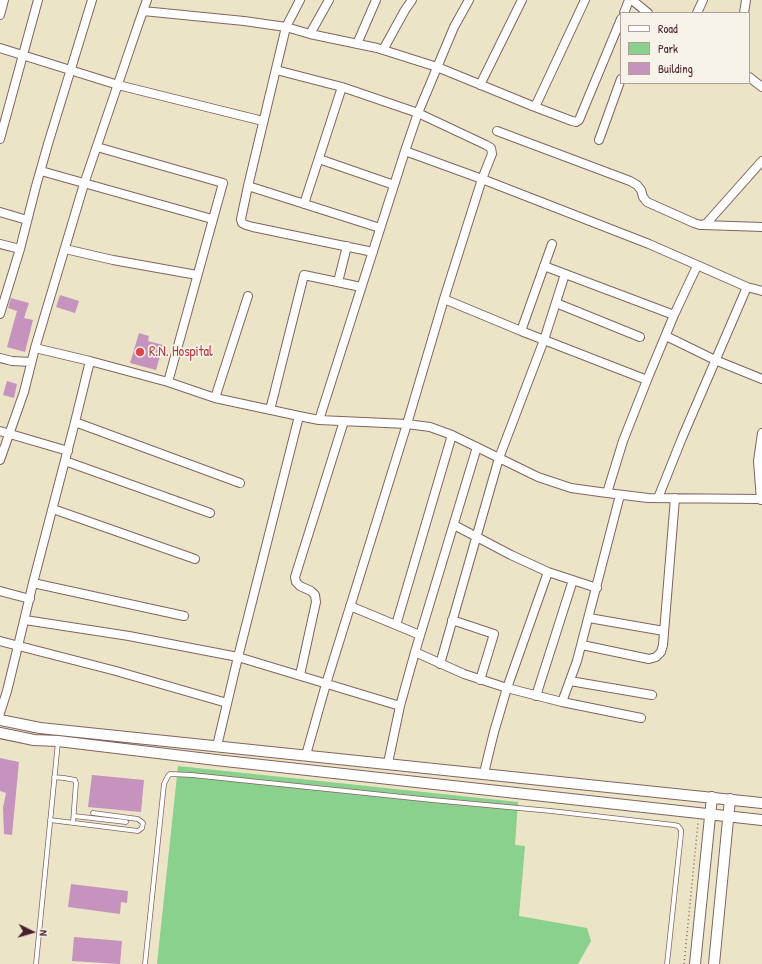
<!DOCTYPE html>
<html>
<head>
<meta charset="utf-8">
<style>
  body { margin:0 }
  #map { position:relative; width:762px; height:964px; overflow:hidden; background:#ebe4c6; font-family:"Patrick Hand",sans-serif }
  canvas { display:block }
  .legend { position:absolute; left:620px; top:12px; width:130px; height:72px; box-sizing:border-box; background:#f7f3e8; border:1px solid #b29e9c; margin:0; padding:5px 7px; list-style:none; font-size:12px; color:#4a1f2b }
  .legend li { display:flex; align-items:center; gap:8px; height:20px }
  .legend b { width:20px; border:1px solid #b29e9c }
  .north { position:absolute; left:12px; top:912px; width:40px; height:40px; -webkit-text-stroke:3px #f7f3e8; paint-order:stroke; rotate:95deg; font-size:11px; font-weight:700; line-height:16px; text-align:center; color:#4a1f2b }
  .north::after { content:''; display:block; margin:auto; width:14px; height:18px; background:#4a1f2b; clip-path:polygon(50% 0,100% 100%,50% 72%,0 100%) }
</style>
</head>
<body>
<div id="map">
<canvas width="762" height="964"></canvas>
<ul class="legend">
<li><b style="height:5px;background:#fff"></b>Road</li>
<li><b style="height:11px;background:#89d18d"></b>Park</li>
<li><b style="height:11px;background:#c593be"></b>Building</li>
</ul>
<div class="north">N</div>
</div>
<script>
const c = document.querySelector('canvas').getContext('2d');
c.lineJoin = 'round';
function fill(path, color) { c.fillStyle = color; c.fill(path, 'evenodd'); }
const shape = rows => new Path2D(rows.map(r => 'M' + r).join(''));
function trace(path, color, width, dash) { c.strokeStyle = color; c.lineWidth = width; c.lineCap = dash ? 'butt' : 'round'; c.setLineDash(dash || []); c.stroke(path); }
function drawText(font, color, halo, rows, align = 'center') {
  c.font = font + ' "Patrick Hand",sans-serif'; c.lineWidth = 3.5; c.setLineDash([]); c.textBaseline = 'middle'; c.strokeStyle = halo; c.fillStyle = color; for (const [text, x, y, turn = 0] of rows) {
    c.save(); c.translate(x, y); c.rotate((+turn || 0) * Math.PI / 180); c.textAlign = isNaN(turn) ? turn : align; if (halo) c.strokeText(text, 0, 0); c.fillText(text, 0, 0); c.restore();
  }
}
fill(shape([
  [178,766,518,802,515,845,525,846,519,916,587,928,591,941,578,964,157,964]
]), '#89d18d');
fill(shape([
  [60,295,79,301,75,313,56,307],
  [11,298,29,303,24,318,33,320,25,352,7,347,17,311,8,308],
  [139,333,149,336,148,341,163,345,156,370,130,363],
  [7,381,17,384,14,398,3,395],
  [0,758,19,762,12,835,4,834,3,808,6,793,0,791],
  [92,775,144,780,141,812,88,807],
  [71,884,128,891,127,903,121,902,120,914,68,907],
  [74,937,122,941,120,964,72,961]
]), '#c593be');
const service = shape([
  [54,777,64,778,75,780,76,783,73,823],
  [74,816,126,822],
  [50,820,138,831,142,828,143,823,138,819,93,813],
  [36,964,58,742],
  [145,964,164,784,168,776,170,774,192,775,432,800,551,811,674,825,678,826,681,830,681,834,667,964]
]);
const minor = shape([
  [300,0,286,27,248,186,241,219,242,223,246,225,253,227,373,252],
  [632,0,648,13],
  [143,11,147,0],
  [624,13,629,0],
  [697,13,703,0],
  [744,13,746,0],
  [0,15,4,0],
  [310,34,329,0],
  [357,44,376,0],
  [0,48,118,85,263,121],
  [383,50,405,10,412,0],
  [276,70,342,87,304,204],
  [749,77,762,87],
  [480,85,522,0],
  [535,107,572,121,576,122,579,120,621,19],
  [497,131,630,181,637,185,641,190,643,197,647,202,694,223,700,225,706,224,762,161],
  [0,139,38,0],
  [599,140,621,79],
  [97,147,223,183,168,382],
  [405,151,482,179,649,244,747,287,762,291],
  [319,159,394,185],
  [41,171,212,219],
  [248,186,380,228],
  [0,212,27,220],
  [703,225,762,227],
  [0,244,20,249],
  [65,249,113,260,197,275],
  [544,266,674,315],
  [338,282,347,246],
  [444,299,521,331,647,380],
  [556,303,640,337],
  [0,314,20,249,36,186,48,144,92,0],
  [521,331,552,244],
  [666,336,715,360,762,379],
  [35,348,90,361,168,382,215,398,299,416,319,420,407,424,430,427,452,435,538,477,571,488,607,493,648,498,762,499],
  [0,358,12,361,31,362],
  [215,398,248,296],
  [270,410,304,275,361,287],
  [319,420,405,151,418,113,454,27,469,0],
  [75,422,240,483],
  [0,431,68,451],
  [0,460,24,392,35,348,84,184,135,34,143,11,244,21,286,27,310,34,377,48,437,67,535,107,585,0],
  [65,461,210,513],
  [607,493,623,441,647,380,674,315,697,266],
  [658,498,682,438,747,287],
  [761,500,758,461,762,433],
  [53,509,195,559],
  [454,525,511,555,548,572,597,588],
  [33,583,184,616],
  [0,591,30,599],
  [350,606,420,635],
  [589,618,664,631],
  [25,620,129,636,238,657,400,706],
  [452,620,494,634,480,680],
  [396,625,452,435],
  [0,641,116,671,227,703],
  [582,645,649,659,656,657,661,652,663,645,675,498],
  [415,652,477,447],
  [440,664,499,458,544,340,565,274],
  [300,675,316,602,315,595,311,591,300,586,296,582,295,577,344,421],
  [570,681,652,695],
  [536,696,573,580],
  [562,702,577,661,620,495],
  [0,713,7,691,18,646,33,583,75,422,90,361],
  [217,746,238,657,299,416],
  [306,755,326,684,407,424,444,299,482,179,492,154,491,148,486,145,418,113,342,87],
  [388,763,400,706,415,652,464,674,507,688,562,702,641,718],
  [484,773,494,732,507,688,548,572]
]);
const tertiary = shape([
  [0,720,40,728,762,803],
  [0,733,34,740,58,741,216,760,762,820],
  [695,964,712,797],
  [714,964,730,799]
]);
trace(service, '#826461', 5.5);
trace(minor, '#826461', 10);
trace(tertiary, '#826461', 12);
trace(shape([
  [684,964,698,823]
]), '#826461', 1.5, [1, 3]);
trace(service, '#fff', 4);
trace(minor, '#fff', 8);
trace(tertiary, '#fff', 10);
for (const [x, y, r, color] of [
  [140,352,5,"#e0444e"]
]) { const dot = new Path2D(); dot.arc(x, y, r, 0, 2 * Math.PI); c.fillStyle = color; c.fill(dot); trace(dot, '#f7f3e8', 1.5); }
drawText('14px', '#be3a42', '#f7f3e8', [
  ["R.N. Hospital",149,352]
], 'left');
</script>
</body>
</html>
